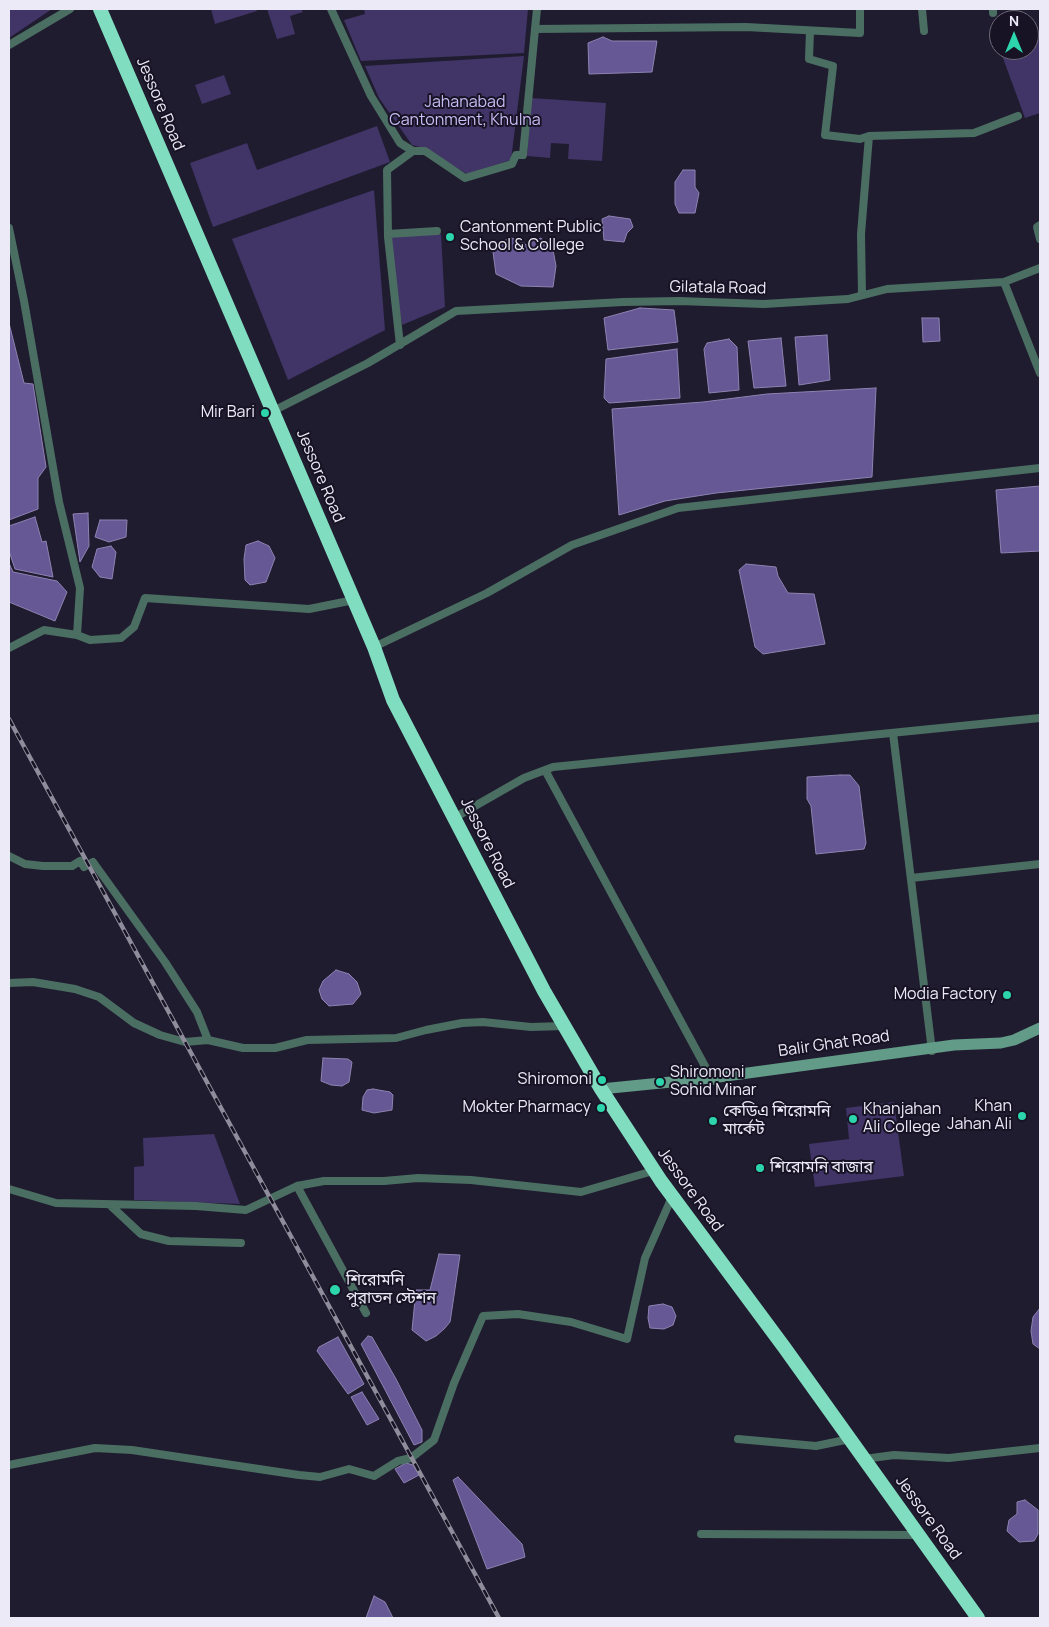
<!DOCTYPE html>
<html>
<head>
<meta charset="utf-8">
<style>
  body { margin:0 }
  #map { position:relative; width:1049px; height:1627px; overflow:hidden; background:#201c2f; font-family:Manrope,sans-serif }
  canvas { display:block }
  .frame { position:absolute; inset:0; border:10px solid #edeaf7; pointer-events:none }
  .north { position:absolute; left:989px; top:10px; width:50px; height:50px; box-sizing:border-box; background:#171325; border:1px solid #6d6979; border-radius:50%; rotate:0deg; font-size:14px; font-weight:700; line-height:20px; text-align:center; color:#edeaf7 }
  .north::after { content:''; display:block; margin:auto; width:18px; height:22px; background:#2cd5ab; clip-path:polygon(50% 0,100% 100%,50% 72%,0 100%) }
</style>
</head>
<body>
<div id="map">
<canvas width="1049" height="1627"></canvas>
<div class="frame"></div>
<div class="north">N</div>
</div>
<script>
const c = document.querySelector('canvas').getContext('2d');
c.lineJoin = 'round';
function fill(path, color) { c.fillStyle = color; c.fill(path, 'evenodd'); }
const shape = rows => new Path2D(rows.map(r => 'M' + r).join(''));
function trace(path, color, width, dash) { c.strokeStyle = color; c.lineWidth = width; c.lineCap = dash ? 'butt' : 'round'; c.setLineDash(dash || []); c.stroke(path); }
function drawText(font, color, halo, rows, align = 'center') {
  c.font = font + ' Manrope,"Noto Sans Bengali",sans-serif'; c.lineWidth = 4; c.setLineDash([]); c.textBaseline = 'middle'; c.strokeStyle = halo; c.fillStyle = color; for (const [text, x, y, turn = 0] of rows) {
    c.save(); c.translate(x, y); c.rotate((+turn || 0) * Math.PI / 180); c.textAlign = isNaN(turn) ? turn : align; if (halo) c.strokeText(text, 0, 0); c.fillText(text, 0, 0); c.restore();
  }
}
fill(shape([
  [9,9,52,9,9,38],
  [211,9,256,9,257,11,215,24],
  [267,9,301,9,303,12,290,16,295,34,277,39],
  [364,9,528,9,524,53,361,61,344,20,365,14],
  [1040,38,1040,113,1025,118,1000,50,1029,50,1029,40],
  [524,56,511,160,467,174,424,148,412,145,379,98,365,66],
  [224,75,231,94,202,104,195,85],
  [531,98,606,103,602,161,568,159,569,144,551,143,550,158,527,156],
  [377,126,390,162,213,227,190,163,247,143,257,170],
  [374,190,385,330,288,380,232,239],
  [441,234,445,307,402,325,388,236],
  [894,1102,904,1176,815,1187,809,1144,849,1139,846,1108],
  [214,1134,240,1204,134,1200,134,1167,144,1166,143,1138]
]), '#413466');
const water = shape([
  [603,37,612,41,657,41,652,72,589,74,588,43,603,37],
  [683,170,695,170,695,187,699,193,695,213,679,213,675,204,675,182,683,170],
  [609,216,630,219,633,227,627,233,624,242,604,240,602,219,609,216],
  [511,238,521,241,526,245,541,238,553,250,556,266,553,287,521,286,496,274,493,252,498,243,511,238],
  [640,308,674,310,678,342,608,350,604,318,640,308],
  [922,318,939,318,940,341,923,342,922,318],
  [9,323,24,383,33,384,46,467,38,478,38,509,9,520,9,323],
  [827,335,830,380,799,385,795,337,827,335],
  [781,338,786,386,754,388,748,341,781,338],
  [729,339,737,347,739,390,709,393,704,349,707,343,729,339],
  [677,349,680,398,609,403,604,398,606,359,677,349],
  [876,388,872,477,716,493,665,501,619,515,612,409,703,402,767,394,876,388],
  [1040,486,1040,551,1001,553,996,490,1040,486],
  [88,513,89,546,80,562,73,514,88,513],
  [35,517,42,542,46,541,53,577,15,569,9,551,9,526,35,517],
  [100,520,127,520,126,537,109,542,95,537,100,520],
  [258,541,269,546,275,558,266,582,250,585,245,580,244,559,246,545,258,541],
  [111,546,116,552,112,579,100,577,92,567,97,549,111,546],
  [9,563,13,572,57,581,67,592,55,621,9,602,9,563],
  [746,564,776,567,778,576,788,593,814,594,825,644,763,654,755,647,739,570,746,564],
  [840,775,850,775,859,786,866,843,864,849,816,854,811,806,807,799,807,777,840,775],
  [336,970,349,974,357,982,361,994,353,1004,329,1006,322,999,319,990,323,981,336,970],
  [323,1058,348,1059,352,1062,349,1082,342,1086,331,1085,321,1081,323,1058],
  [373,1089,390,1092,393,1095,392,1110,374,1113,362,1110,363,1097,367,1090,373,1089],
  [439,1254,460,1255,452,1309,450,1322,444,1329,436,1336,426,1341,412,1330,416,1290,430,1290,439,1254],
  [663,1304,672,1307,676,1316,673,1325,664,1329,650,1328,648,1318,649,1306,663,1304],
  [1040,1308,1040,1349,1033,1344,1031,1331,1033,1317,1040,1308],
  [368,1336,372,1337,396,1379,422,1430,422,1442,414,1445,361,1344,368,1336],
  [338,1337,364,1384,348,1394,317,1351,319,1347,338,1337],
  [362,1392,379,1419,367,1425,351,1397,362,1392],
  [406,1463,413,1465,419,1475,404,1483,395,1469,406,1463],
  [458,1477,522,1544,525,1557,487,1569,453,1480,458,1477],
  [1025,1500,1038,1510,1038,1534,1034,1541,1019,1542,1007,1531,1009,1520,1017,1514,1017,1502,1025,1500],
  [374,1596,385,1602,393,1618,366,1618,374,1596]
]);
fill(water, '#665795');
trace(water, '#8e83b2', 1);
trace(shape([
  [331,9,371,96,400,143,413,151,425,151,465,178,512,164,516,155,523,155,535,29,746,27,860,33,860,9],
  [922,9,924,31],
  [993,9,993,13],
  [535,29,537,9],
  [810,31,809,59,833,66,825,135,860,139,869,136],
  [9,45,70,9],
  [1040,225,1037,227,1040,239],
  [9,228,24,301,59,502,80,588,77,635],
  [388,234,437,231],
  [1004,282,1040,373],
  [862,295,861,234,869,136,974,133,1018,116],
  [400,345,388,237,387,170,413,151],
  [273,411,368,363,456,311,623,302,679,301,764,304,848,299,887,289,1004,282,1040,268],
  [374,647,487,593,572,545,678,508,1040,468],
  [9,648,44,630,77,635,90,640,121,638,134,627,145,598,309,609,354,600],
  [893,733,932,1051],
  [545,770,713,1081],
  [454,818,524,778,553,767,1040,718],
  [9,856,25,864,43,866,72,866,80,861,84,867,93,862,165,962,197,1012,208,1040],
  [911,878,1040,864],
  [9,983,33,982,75,989,99,997,134,1023,160,1035,185,1042,208,1040,243,1048,275,1048,307,1040,396,1038,426,1030,462,1023,483,1022,531,1027,564,1026],
  [297,1186,366,1313],
  [9,1189,56,1203,196,1206,246,1210,297,1186,324,1181,384,1181,418,1178,471,1180,581,1192,653,1171],
  [110,1205,141,1234,169,1241,241,1243],
  [738,1439,816,1446,850,1439],
  [864,1459,894,1455,949,1458,1040,1448],
  [9,1465,95,1448,132,1450,299,1475,320,1477,349,1469,374,1476,398,1461,411,1458,434,1440,454,1383,483,1316,518,1314,571,1322,627,1339,645,1258,672,1197],
  [701,1534,918,1535]
]), '#4b6e62', 8);
trace(shape([
  [601,1089,711,1078,954,1045,1001,1043,1014,1040,1040,1028]
]), '#629b88', 11);
trace(shape([
  [100,9,374,647,393,700,544,991,601,1089,661,1181,784,1347,978,1618]
]), '#81ddc0', 14);
const rail = shape([
  [9,719,499,1618]
]);
trace(rail, '#8f8c9c', 4.5);
trace(rail, '#171325', 2.5, [8]);
for (const [x, y, r, color] of [
  [450,237,5,"#2cd5ab"],
  [265,413,5,"#2cd5ab"],
  [1007,995,5,"#2cd5ab"],
  [602,1080,5,"#2cd5ab"],
  [660,1082,5,"#2cd5ab"],
  [601,1108,5,"#2cd5ab"],
  [1022,1116,5,"#2cd5ab"],
  [853,1119,5,"#2cd5ab"],
  [713,1121,5,"#2cd5ab"],
  [760,1168,5,"#2cd5ab"],
  [335,1290,6,"#2cd5ab"]
]) { const dot = new Path2D(); dot.arc(x, y, r, 0, 2 * Math.PI); c.fillStyle = color; c.fill(dot); trace(dot, '#171325', 2); }
drawText('16px', '#c7bcf3', '#171325', [
  ["Jahanabad",465,103],
  ["Cantonment, Khulna",465,121]
]);
drawText('16px', '#edeaf7', '#171325', [
  ["Jessore Road",160,104,67],
  ["Gilatala Road",718,288,1],
  ["Jessore Road",320,476,67],
  ["Jessore Road",487,843,63],
  ["Balir Ghat Road",834,1044,-8],
  ["Jessore Road",690,1190,54],
  ["Jessore Road",928,1518,54]
]);
drawText('16px', '#edeaf7', '#171325', [
  ["Cantonment Public",460,228],
  ["School & College",460,246],
  ["Mir Bari",255,413,"right"],
  ["Modia Factory",997,995,"right"],
  ["Shiromoni",670,1073],
  ["Sohid Minar",670,1091],
  ["Shiromoni",592,1080,"right"],
  ["Khan",1012,1107,"right"],
  ["Jahan Ali",1012,1125,"right"],
  ["Mokter Pharmacy",591,1108,"right"],
  ["Khanjahan",863,1110],
  ["Ali College",863,1128],
  ["কেডিএ শিরোমনি",723,1112],
  ["মার্কেট",723,1130],
  ["শিরোমনি বাজার",770,1168],
  ["শিরোমনি",346,1281],
  ["পুরাতন স্টেশন",346,1299]
], 'left');
</script>
</body>
</html>
